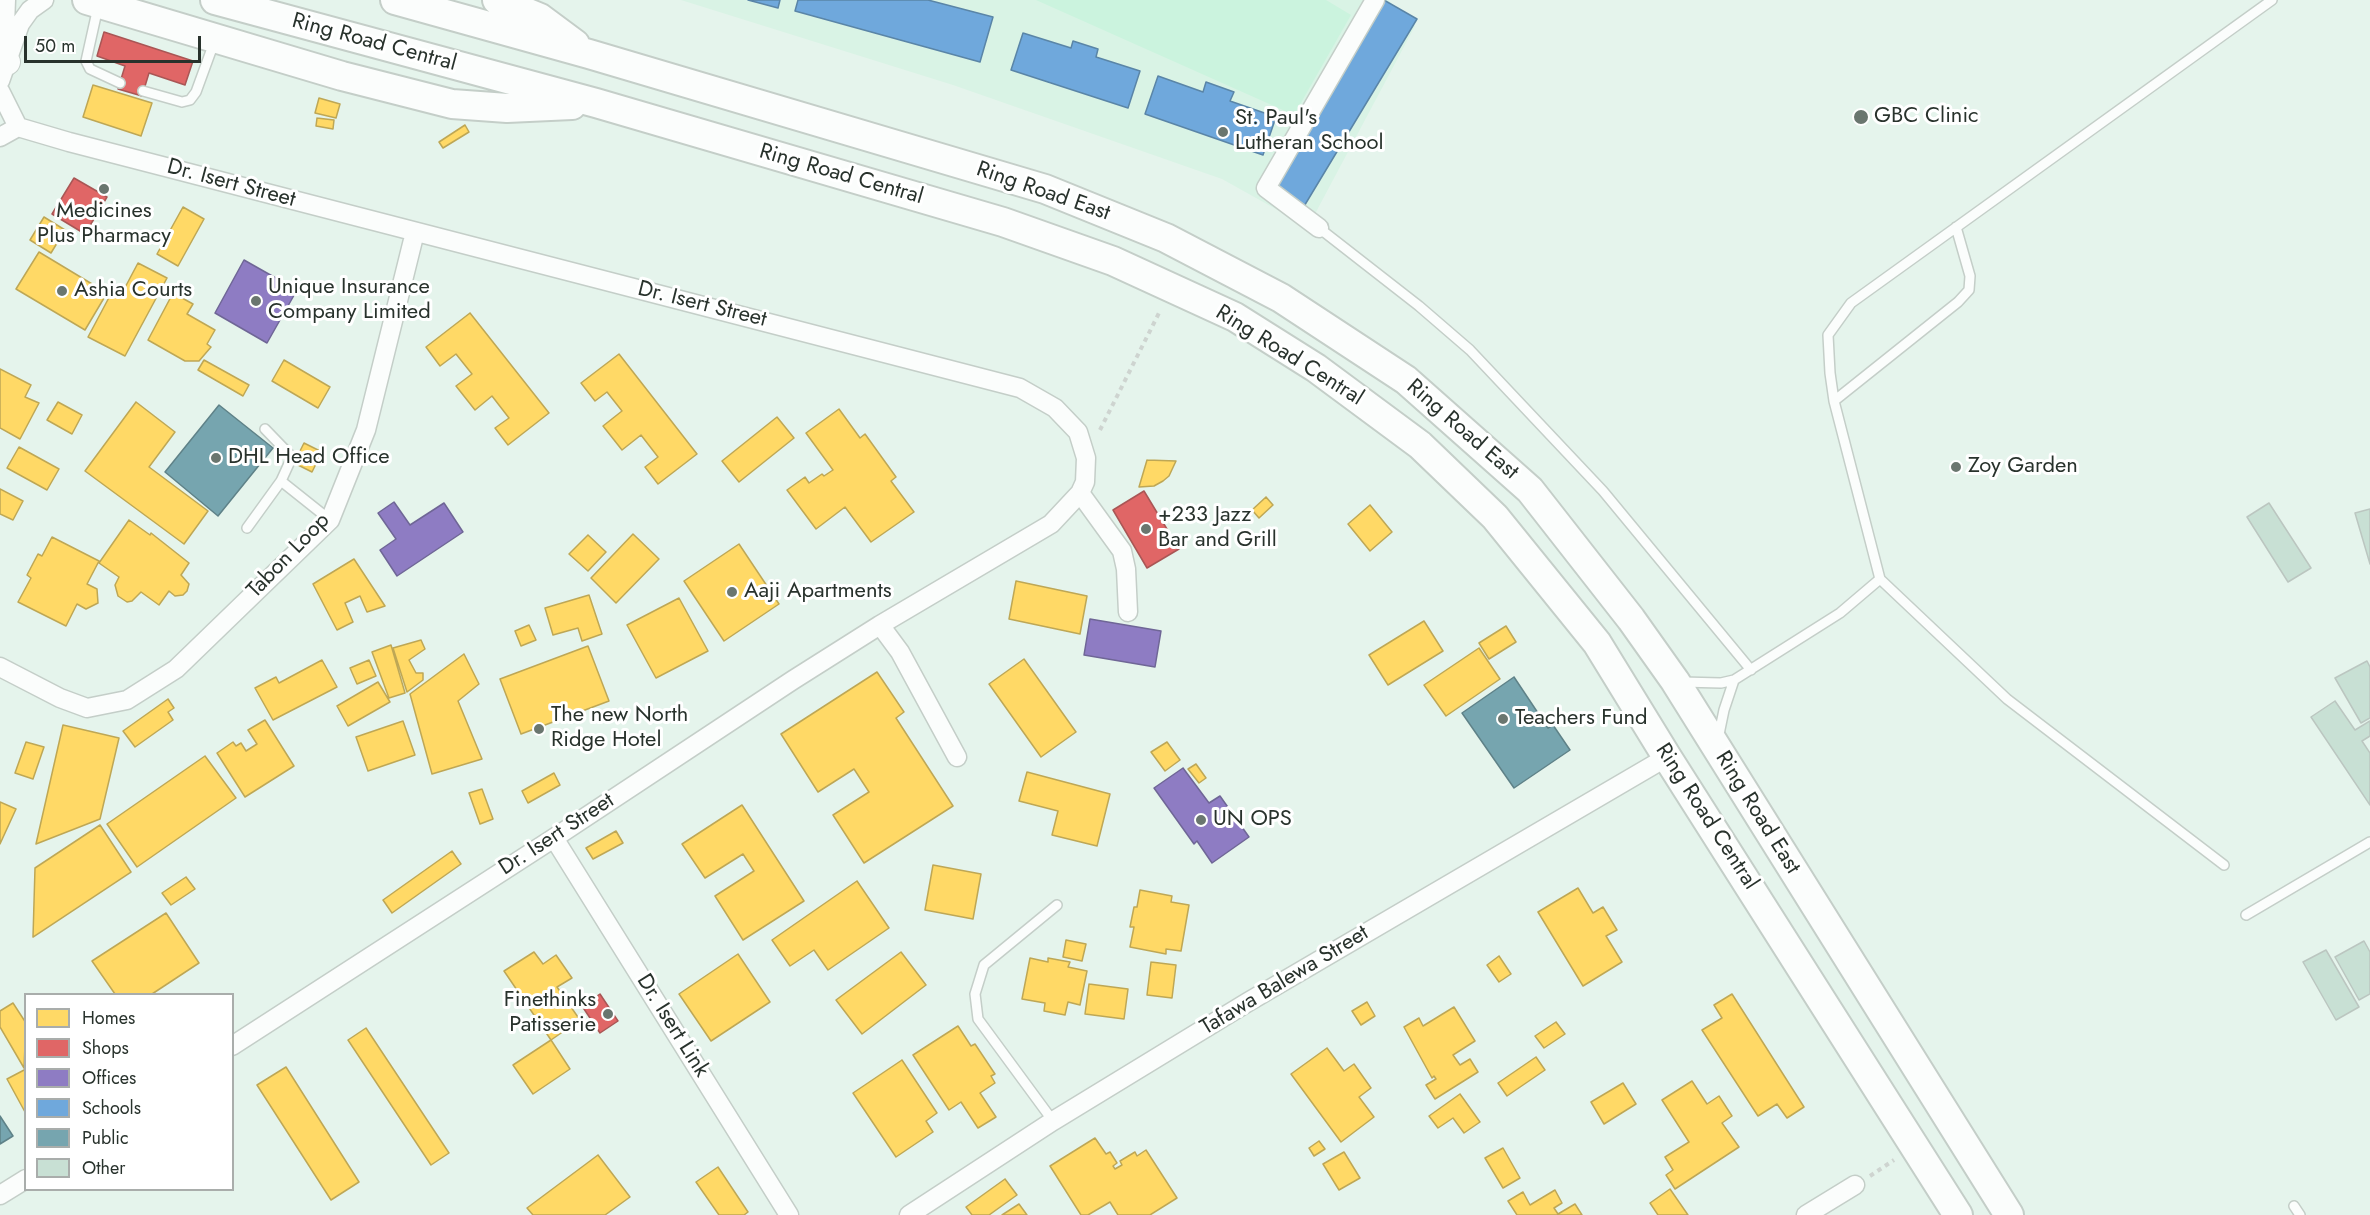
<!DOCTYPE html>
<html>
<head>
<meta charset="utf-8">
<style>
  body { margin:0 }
  #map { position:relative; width:2370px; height:1215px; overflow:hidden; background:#e5f4ec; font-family:Jost,sans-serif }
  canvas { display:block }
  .legend { position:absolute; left:24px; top:993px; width:210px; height:198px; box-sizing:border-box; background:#fff; border:2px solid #a9adab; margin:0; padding:8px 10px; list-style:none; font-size:18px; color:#28322c }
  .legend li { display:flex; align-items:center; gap:12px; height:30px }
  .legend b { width:30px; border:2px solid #a9adab }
  .scale { position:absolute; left:24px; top:36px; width:177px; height:27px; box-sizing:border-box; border:3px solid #28322c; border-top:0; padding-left:8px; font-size:18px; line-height:21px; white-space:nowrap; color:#28322c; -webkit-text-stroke:4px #fff; paint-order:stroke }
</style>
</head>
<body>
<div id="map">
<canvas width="2370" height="1215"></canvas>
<ul class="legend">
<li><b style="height:16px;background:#ffd966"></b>Homes</li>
<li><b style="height:16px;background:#e06666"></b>Shops</li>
<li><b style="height:16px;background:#8e7cc3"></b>Offices</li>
<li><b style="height:16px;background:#6fa8dc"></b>Schools</li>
<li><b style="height:16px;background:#76a5af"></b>Public</li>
<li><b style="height:16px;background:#c8e0d4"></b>Other</li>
</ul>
<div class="scale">50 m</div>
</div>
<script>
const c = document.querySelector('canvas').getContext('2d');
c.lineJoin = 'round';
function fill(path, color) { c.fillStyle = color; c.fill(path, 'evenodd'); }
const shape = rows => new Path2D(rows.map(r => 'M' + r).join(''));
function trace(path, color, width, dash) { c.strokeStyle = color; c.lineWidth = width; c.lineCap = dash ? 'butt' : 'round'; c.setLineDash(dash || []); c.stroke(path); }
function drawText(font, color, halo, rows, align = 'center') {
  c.font = font + ' Jost,sans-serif'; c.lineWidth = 6; c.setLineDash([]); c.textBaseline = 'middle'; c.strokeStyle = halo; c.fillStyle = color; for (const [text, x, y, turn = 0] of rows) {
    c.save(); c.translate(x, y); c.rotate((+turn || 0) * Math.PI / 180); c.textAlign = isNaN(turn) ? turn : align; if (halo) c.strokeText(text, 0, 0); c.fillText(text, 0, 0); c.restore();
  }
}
fill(shape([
  [681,0,1388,0,1415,26,1308,227,1222,179,953,85]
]), '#d9f3e5');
fill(shape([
  [1036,0,1326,0,1351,15,1294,115]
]), '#cbf3de');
const homes = shape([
  [93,85,152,103,141,136,83,117,93,85],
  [319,98,340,104,336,118,315,113,319,98],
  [317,118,334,120,333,129,316,126,317,118],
  [465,125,469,132,443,148,439,142,465,125],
  [183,207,204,219,178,266,157,254,183,207],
  [44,217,65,230,51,253,30,240,44,217],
  [39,252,107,293,85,330,16,289,39,252],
  [138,263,167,278,125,356,88,337,113,290,121,295,138,263],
  [173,293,193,304,187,314,215,330,207,344,211,347,199,361,185,361,148,340,173,293],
  [470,313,549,413,508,445,495,428,509,418,492,396,475,410,456,386,472,374,456,354,440,366,426,347,470,313],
  [619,354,697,454,658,484,645,467,658,457,641,435,622,450,603,426,622,411,607,392,595,401,581,383,619,354],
  [204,360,249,385,243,396,198,370,204,360],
  [284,360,330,387,318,408,272,381,284,360],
  [0,369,31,385,25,397,39,403,20,439,0,428,0,369],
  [58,402,82,415,72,434,47,420,58,402],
  [136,402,175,432,149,467,208,511,184,544,85,471,136,402],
  [839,409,860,438,865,434,896,477,891,481,914,512,871,542,845,507,816,529,787,490,805,477,809,483,822,474,824,476,833,470,806,433,839,409],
  [777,417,794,438,739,482,722,461,777,417],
  [304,443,322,452,312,472,294,463,304,443],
  [19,447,59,469,47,490,7,468,19,447],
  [1147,460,1176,461,1169,476,1163,481,1154,486,1139,487,1147,460],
  [0,489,23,501,13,520,0,514,0,489],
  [1266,497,1273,505,1259,518,1252,510,1266,497],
  [1370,505,1392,532,1370,551,1348,524,1370,505],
  [129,520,150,535,151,533,189,563,181,575,189,584,187,591,183,595,175,596,169,591,159,605,141,592,132,601,127,602,118,596,115,585,119,577,99,563,129,520],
  [633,534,659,559,616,603,591,578,633,534],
  [588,535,606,552,588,571,569,554,588,535],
  [52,537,99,561,87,584,97,589,98,603,86,609,77,604,66,626,18,602,31,578,27,575,38,554,42,556,52,537],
  [739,544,779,604,724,641,684,581,739,544],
  [354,559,385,606,367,612,360,596,345,603,353,622,337,630,313,584,354,559],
  [1016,581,1087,596,1080,634,1009,619,1016,581],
  [589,595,602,634,582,641,578,628,553,635,545,608,589,595],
  [679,598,708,651,656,678,627,625,679,598],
  [1424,621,1443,651,1388,685,1369,655,1424,621],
  [529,625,536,640,521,646,515,631,529,625],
  [1506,626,1516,642,1489,659,1479,643,1506,626],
  [421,640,425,649,409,660,416,673,423,673,423,680,407,692,393,648,421,640],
  [391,645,405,693,389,698,372,652,391,645],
  [588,646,609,701,521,734,500,679,588,646],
  [1479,648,1500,679,1446,716,1424,685,1479,648],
  [464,654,479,684,458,701,482,759,432,774,410,694,464,654],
  [1024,659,1076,732,1041,757,989,684,1024,659],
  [322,660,337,687,273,720,255,688,276,677,279,683,322,660],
  [369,660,376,676,357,684,350,668,369,660],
  [877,672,904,712,896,718,953,806,864,863,833,815,869,792,854,769,818,792,781,734,877,672],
  [378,682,390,702,348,726,337,706,378,682],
  [168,699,174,708,168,712,173,720,135,747,123,731,168,699],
  [265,720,294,766,245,797,217,753,233,742,236,746,241,743,246,751,257,744,248,730,265,720],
  [403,721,415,755,368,771,356,737,403,721],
  [63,725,119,738,100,819,36,844,63,725],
  [26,742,44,747,33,779,15,773,26,742],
  [1167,742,1180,760,1165,771,1151,752,1167,742],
  [205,756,236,798,137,867,107,824,205,756],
  [1196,764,1206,778,1199,783,1188,769,1196,764],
  [1027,772,1110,794,1097,846,1052,835,1058,811,1019,801,1027,772],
  [554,773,560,785,528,803,522,791,554,773],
  [482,789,493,819,480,824,469,793,482,789],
  [0,802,16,809,0,844,0,802],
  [742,805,804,901,743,940,715,896,754,871,743,854,705,878,682,844,742,805],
  [100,825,131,872,33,937,35,868,100,825],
  [616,831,623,843,593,859,586,848,616,831],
  [452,851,461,864,392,913,383,900,452,851],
  [933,865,981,874,973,919,925,910,933,865],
  [186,877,195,889,171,905,162,893,186,877],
  [857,881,889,928,828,970,814,950,790,966,772,940,857,881],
  [1578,888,1593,913,1603,907,1617,930,1606,936,1622,962,1583,986,1538,912,1578,888],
  [1140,890,1172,896,1171,902,1189,905,1181,951,1166,949,1166,954,1130,947,1134,927,1130,927,1134,907,1137,907,1140,890],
  [166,913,199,963,152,994,115,994,92,961,166,913],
  [1066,940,1086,944,1082,961,1063,957,1066,940],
  [534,952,543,964,556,955,572,978,557,987,580,1020,551,1040,504,971,534,952],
  [901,952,926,985,862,1034,836,1000,901,952],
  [738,954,770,1002,711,1041,679,994,738,954],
  [1499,956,1511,974,1499,982,1487,965,1499,956],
  [1030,958,1048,962,1048,958,1070,962,1068,967,1087,971,1080,1005,1068,1002,1065,1015,1044,1011,1045,1003,1022,999,1030,958],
  [1151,962,1176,965,1172,998,1147,995,1151,962],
  [1089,984,1128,989,1124,1019,1085,1014,1089,984],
  [1732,994,1804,1107,1787,1118,1777,1104,1758,1116,1702,1030,1722,1018,1714,1005,1732,994],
  [1367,1002,1375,1016,1361,1025,1352,1011,1367,1002],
  [13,1003,26,1023,24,1068,0,1027,0,1011,13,1003],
  [1454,1007,1475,1041,1453,1055,1460,1065,1470,1059,1478,1072,1435,1099,1426,1085,1436,1079,1434,1076,1432,1078,1404,1027,1419,1018,1423,1026,1454,1007],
  [1556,1022,1565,1034,1544,1048,1535,1036,1556,1022],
  [958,1026,971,1046,975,1044,995,1074,991,1076,995,1083,980,1093,996,1117,978,1128,961,1102,949,1110,913,1055,958,1026],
  [366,1028,449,1153,431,1165,348,1040,366,1028],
  [551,1040,570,1069,533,1094,513,1065,551,1040],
  [1327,1048,1344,1071,1354,1064,1371,1088,1359,1097,1374,1117,1341,1142,1291,1074,1327,1048],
  [1536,1057,1545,1070,1507,1096,1498,1083,1536,1057],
  [902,1060,937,1113,926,1121,933,1132,896,1157,853,1093,902,1060],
  [286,1067,359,1182,331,1200,257,1085,286,1067],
  [26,1069,26,1112,25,1112,7,1079,26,1069],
  [1692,1081,1707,1104,1719,1096,1732,1116,1722,1123,1739,1147,1675,1189,1666,1175,1673,1170,1665,1157,1689,1142,1662,1100,1692,1081],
  [1623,1083,1636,1104,1604,1124,1591,1102,1623,1083],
  [1460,1094,1480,1122,1464,1133,1453,1118,1438,1128,1429,1116,1460,1094],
  [1095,1138,1106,1154,1110,1152,1117,1163,1113,1166,1115,1169,1122,1165,1120,1161,1135,1152,1137,1156,1146,1150,1177,1198,1150,1215,1118,1215,1110,1202,1088,1215,1081,1215,1050,1166,1095,1138],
  [1319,1141,1325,1149,1314,1156,1309,1148,1319,1141],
  [1503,1148,1520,1178,1503,1188,1485,1158,1503,1148],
  [1344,1152,1360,1178,1339,1190,1323,1164,1344,1152],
  [598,1155,630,1197,605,1215,533,1215,527,1208,598,1155],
  [718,1167,748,1212,744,1215,719,1215,696,1182,718,1167],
  [1005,1179,1017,1195,989,1215,972,1215,966,1207,1005,1179],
  [1670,1189,1688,1215,1658,1215,1650,1203,1670,1189],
  [1555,1190,1562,1203,1554,1208,1558,1214,1575,1204,1582,1215,1517,1215,1508,1201,1523,1192,1530,1205,1555,1190],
  [1019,1204,1027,1215,1002,1215,1019,1204]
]);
fill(homes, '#ffd966');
trace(homes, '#bea755', 1.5);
const shops = shape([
  [104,32,193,61,185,85,149,73,142,96,118,89,125,66,97,56,104,32],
  [74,178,107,197,85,234,52,214,74,178],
  [1144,491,1179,549,1147,568,1113,510,1144,491],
  [600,994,618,1021,600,1033,582,1006,600,994]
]);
fill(shops, '#e06666');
trace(shops, '#a95655', 1.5);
const offices = shape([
  [244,260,297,290,267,343,215,313,244,260],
  [394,502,410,525,444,503,463,532,397,576,380,550,396,539,378,513,394,502],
  [1090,619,1161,631,1155,667,1084,655,1090,619],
  [1183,768,1209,803,1220,796,1249,837,1212,863,1197,841,1194,844,1154,788,1183,768]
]);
fill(offices, '#8e7cc3');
trace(offices, '#6f6696', 1.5);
const schools = shape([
  [748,0,780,0,778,8,748,0],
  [798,0,928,0,993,17,980,62,795,11,798,0],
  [1384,0,1417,19,1303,208,1271,188,1384,0],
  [1023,33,1071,48,1073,41,1098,49,1096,57,1140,71,1128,108,1011,70,1023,33],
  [1158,76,1203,92,1206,82,1234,92,1230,101,1276,117,1263,155,1145,114,1158,76]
]);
fill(schools, '#6fa8dc');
trace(schools, '#5a85a7', 1.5);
const public = shape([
  [219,405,273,448,218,516,165,472,219,405],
  [1514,677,1548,728,1553,725,1570,750,1514,788,1462,713,1514,677],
  [0,1116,13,1136,0,1144,0,1116]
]);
fill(public, '#76a5af');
trace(public, '#5f8288', 1.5);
const building = shape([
  [2269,503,2311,568,2288,582,2247,517,2269,503],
  [2370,509,2370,564,2355,513,2370,509],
  [2367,661,2370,667,2370,718,2361,723,2335,678,2367,661],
  [2335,701,2355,730,2370,721,2370,736,2362,741,2370,753,2370,805,2311,717,2335,701],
  [2364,941,2370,952,2370,994,2359,1000,2335,957,2364,941],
  [2326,950,2359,1007,2336,1020,2303,962,2326,950]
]);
fill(building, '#c8e0d4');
trace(building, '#bbc6c0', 1.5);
const service = shape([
  [98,7,86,61,90,69,120,83],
  [143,91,182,102,190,100,196,92,215,40],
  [1319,228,1419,306,1470,350,1603,491,1751,670],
  [1834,401,1958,302,1969,290,1970,276,1956,227],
  [281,481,330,520],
  [247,528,281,481,292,457,265,429],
  [1880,579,2007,699,2224,865],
  [1682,682,1721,683,1734,680,1840,613,1880,579,1834,401,1830,373,1828,335,1851,303,2272,0],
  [1718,739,1724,710,1734,680],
  [2246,915,2370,842],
  [1053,1121,978,1019,975,994,984,965,1057,905],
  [2294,1206,2300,1215]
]);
const minor = shape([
  [0,39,5,25,6,0],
  [0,81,20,24,30,10,44,0],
  [0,91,18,127,69,142,1020,388,1055,408,1078,432,1086,458,1085,482,1080,493,1051,524,880,625,793,680,554,838,232,1046],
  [0,137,18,127],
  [1319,228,1266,188,1375,0],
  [1080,493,1122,551,1126,569,1128,612],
  [880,625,900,652,957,757],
  [0,667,60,698,87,708,127,700,176,669,330,520,366,430,415,232],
  [554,838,789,1215],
  [0,1195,26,1179],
  [909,1215,1053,1121,1248,1002,1667,757],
  [1806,1215,1855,1185]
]);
const secondary = shape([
  [0,60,7,62]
]);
const primary = shape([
  [87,0,342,76,452,104,507,108,572,105],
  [215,0,596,103,1003,222,1113,261,1235,317,1316,368,1420,445,1495,517,1597,643,1667,757,1958,1215],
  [395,0,589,54,1045,189,1166,238,1281,298,1406,380,1530,490,1631,619,1675,681,2009,1215],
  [497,0,540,18,575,44]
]);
trace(service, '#c4cec8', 12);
trace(minor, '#c4cec8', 21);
trace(secondary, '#c4cec8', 28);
trace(primary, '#c4cec8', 32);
trace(shape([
  [1100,430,1160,311],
  [1870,1176,1894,1160]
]), '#ced4d0', 4, [4.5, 4.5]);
trace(service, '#fbfdfc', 9);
trace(minor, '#fbfdfc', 18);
trace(secondary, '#fbfdfc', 26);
trace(primary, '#fbfdfc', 28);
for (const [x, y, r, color] of [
  [1861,117,8,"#6a766f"],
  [1223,132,6,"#6a766f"],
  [104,189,6,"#6a766f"],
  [62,291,6,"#6a766f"],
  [256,301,6,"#6a766f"],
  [216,458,6,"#6a766f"],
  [1956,467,6,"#6a766f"],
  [1146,529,6,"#6a766f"],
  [732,592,6,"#6a766f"],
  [1503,719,6,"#6a766f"],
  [539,729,6,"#6a766f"],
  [1201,820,6,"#6a766f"],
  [608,1014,6,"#6a766f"]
]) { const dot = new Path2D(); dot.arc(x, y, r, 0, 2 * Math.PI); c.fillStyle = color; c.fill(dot); trace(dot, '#fff', 2); }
drawText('22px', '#28322c', '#fff', [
  ["Ring Road Central",374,43,15],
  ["Ring Road Central",841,175,16],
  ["Dr. Isert Street",231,184,15],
  ["Ring Road East",1043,192,19],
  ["Dr. Isert Street",702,305,14],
  ["Ring Road Central",1289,356,32],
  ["Ring Road East",1462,430,41],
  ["Tabon Loop",289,556,-46],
  ["Ring Road East",1757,813,58],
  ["Ring Road Central",1706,817,57],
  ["Dr. Isert Street",557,835,-33],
  ["Tafawa Balewa Street",1285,981,-31],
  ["Dr. Isert Link",672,1026,58]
]);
drawText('22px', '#28322c', '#fff', [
  ["GBC Clinic",1874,117],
  ["St. Paul's",1235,119],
  ["Lutheran School",1235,144],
  ["Medicines",104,212,"center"],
  ["Plus Pharmacy",104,237,"center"],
  ["Unique Insurance",268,288],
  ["Company Limited",268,313],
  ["Ashia Courts",74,291],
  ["DHL Head Office",228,458],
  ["Zoy Garden",1968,467],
  ["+233 Jazz",1158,516],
  ["Bar and Grill",1158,541],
  ["Aaji Apartments",744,592],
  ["The new North",551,716],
  ["Ridge Hotel",551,741],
  ["Teachers Fund",1515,719],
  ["UN OPS",1213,820],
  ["Finethinks",596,1001,"right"],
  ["Patisserie",596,1026,"right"]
], 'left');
</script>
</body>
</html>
